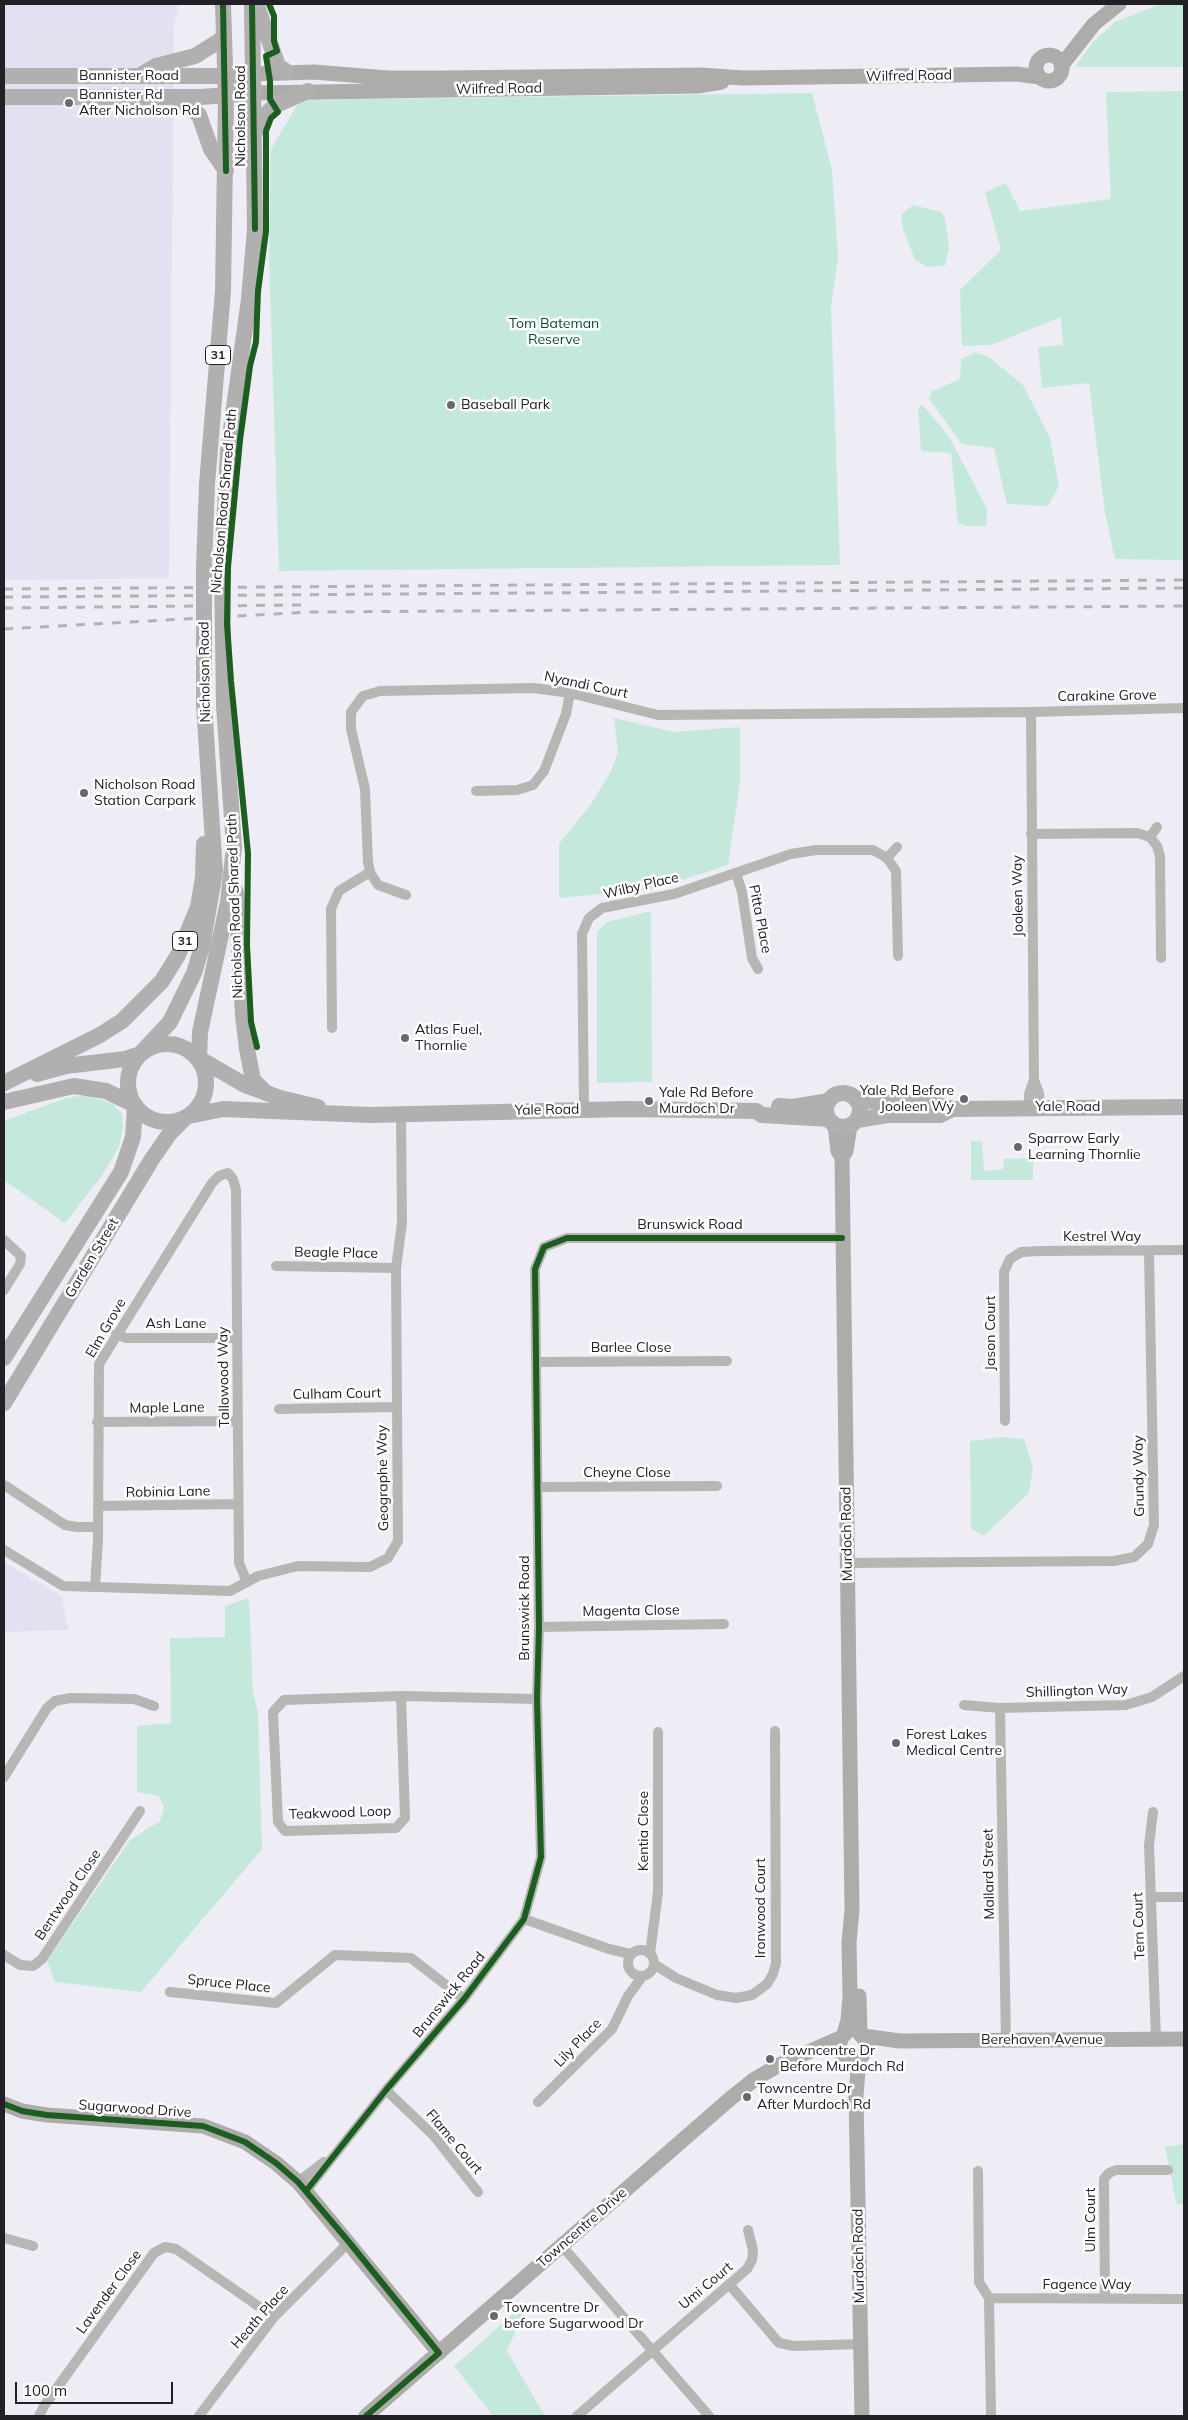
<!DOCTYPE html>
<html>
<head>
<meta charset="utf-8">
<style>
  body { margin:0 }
  #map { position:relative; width:1188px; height:2420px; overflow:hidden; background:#eeedf6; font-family:Mulish,sans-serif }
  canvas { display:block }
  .frame { position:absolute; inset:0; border:5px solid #202026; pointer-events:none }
  .scale { position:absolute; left:15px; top:2382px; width:158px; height:22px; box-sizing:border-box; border:2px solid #202026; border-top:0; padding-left:6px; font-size:15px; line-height:18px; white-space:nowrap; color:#202026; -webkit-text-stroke:4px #fff; paint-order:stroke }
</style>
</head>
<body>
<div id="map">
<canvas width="1188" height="2420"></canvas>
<div class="frame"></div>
<div class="scale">100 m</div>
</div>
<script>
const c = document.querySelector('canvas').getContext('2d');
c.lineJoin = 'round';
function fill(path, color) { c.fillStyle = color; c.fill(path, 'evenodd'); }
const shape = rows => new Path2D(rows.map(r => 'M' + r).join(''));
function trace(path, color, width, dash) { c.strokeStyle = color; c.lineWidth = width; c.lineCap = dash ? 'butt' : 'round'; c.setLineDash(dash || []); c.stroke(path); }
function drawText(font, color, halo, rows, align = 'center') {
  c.font = font + ' Mulish,sans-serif'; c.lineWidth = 5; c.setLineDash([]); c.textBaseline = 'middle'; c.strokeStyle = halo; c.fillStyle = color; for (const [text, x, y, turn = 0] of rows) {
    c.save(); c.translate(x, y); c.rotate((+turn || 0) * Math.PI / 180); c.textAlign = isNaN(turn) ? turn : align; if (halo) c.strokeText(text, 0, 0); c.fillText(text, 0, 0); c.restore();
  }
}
fill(shape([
  [4,4,179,4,174,27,169,578,4,580],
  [4,1562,62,1596,68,1630,4,1632]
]), '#e2e1f2');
fill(shape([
  [1161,4,1184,4,1184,67,1075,67,1093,42,1115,22],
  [1184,91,1184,560,1115,559,1105,513,1089,383,1042,388,1038,347,1063,345,1061,317,991,345,962,346,960,290,1001,250,985,192,1006,183,1020,211,1111,199,1106,92],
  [812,93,832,170,838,257,831,307,840,565,279,571,269,259,271,149,300,100],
  [913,205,941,212,945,218,949,248,945,266,927,267,915,260,903,229,901,215],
  [975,352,989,357,1023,385,1050,438,1059,486,1048,506,1007,504,994,448,962,444,929,399,932,391,960,379,961,359],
  [921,405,926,409,950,438,987,509,986,526,967,526,958,523,951,453,921,451,918,408],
  [614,718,674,732,740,727,740,782,728,865,654,889,559,898,559,844,591,804,611,771,618,752],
  [651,911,652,1082,597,1083,597,932,607,922],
  [79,1096,90,1096,113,1104,122,1114,123,1126,119,1147,101,1177,65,1223,4,1180,4,1121,66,1098],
  [971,1141,982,1142,984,1171,1003,1169,1004,1159,1031,1158,1033,1152,1033,1180,971,1180],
  [1002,1437,1024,1439,1033,1467,1029,1493,984,1536,971,1529,970,1441],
  [249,1598,253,1692,258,1713,262,1849,141,1992,55,1982,47,1961,130,1840,160,1821,164,1807,159,1796,137,1792,137,1726,171,1723,170,1638,225,1637,225,1606],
  [1184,2144,1184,2204,1177,2205,1165,2147],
  [529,2300,507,2351,545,2416,493,2416,454,2366]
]), '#c4e9dc');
trace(shape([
  [1031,712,1034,1080,1039,1093,1040,1107],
  [476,791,517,790,533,785,544,771,566,714,570,693],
  [1031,834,1137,833,1150,837,1157,846,1160,856,1161,958],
  [1150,837,1157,827],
  [887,858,897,847],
  [736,873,742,892,752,958,758,969],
  [406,895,378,885,370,872,368,862,365,789,351,729,351,712,363,696,380,691,534,688,570,693,658,715,1031,712,1184,708],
  [332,1028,331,909,339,891,370,872],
  [1029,1107,1029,1094,1034,1080],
  [584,1109,582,934,589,918,602,908,674,894,791,854,816,850,873,850,887,858,896,871,898,956],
  [4,1240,21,1256,20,1264,4,1290],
  [276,1266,396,1268],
  [116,1334,126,1338,237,1338],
  [536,1362,727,1361],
  [279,1409,396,1407],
  [1005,1421,1004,1272,1010,1259,1021,1252,1040,1251,1184,1250],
  [97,1422,238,1421],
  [4,1485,65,1525,77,1527,98,1527],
  [537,1487,717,1486],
  [98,1506,238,1504],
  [4,1550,63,1586,230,1591,258,1576,298,1566,370,1567,388,1558,398,1541,396,1268,402,1223,401,1113],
  [847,1563,1114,1561,1134,1557,1148,1544,1154,1525,1149,1251],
  [95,1587,98,1540,99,1364,212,1183,219,1176,228,1173,233,1179,236,1190,239,1563,247,1582],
  [539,1627,724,1624],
  [401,1696,405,1818,396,1828,285,1831,278,1822,273,1712,284,1700,401,1696,537,1699],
  [964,1705,1000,1708,1126,1705,1152,1697,1184,1676],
  [1000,1708,1006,2040],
  [4,1777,47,1708,55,1701,70,1698,134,1699,154,1706],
  [1153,1812,1149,1845,1156,2039],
  [1152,1897,1184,1897],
  [524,1919,609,1949,631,1954],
  '628 1963a13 13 0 1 1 26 0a13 13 0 1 1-26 0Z',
  [650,1954,658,1892,658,1732],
  [4,1955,20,1965,33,1966,42,1959,140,1811],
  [654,1964,676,1978,717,1995,736,1998,752,1995,767,1984,773,1974,776,1963,775,1731],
  [170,1992,276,2003,335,1955,411,1958,464,1999],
  [386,2090,434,2136,478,2192],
  [538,2102,612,2029,628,1996,642,1977],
  [978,2171,979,2282,989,2298,991,2416],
  [298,2182,324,2162],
  [306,2191,386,2090,464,1999,524,1919,541,1857,537,1699,539,1627,535,1269,544,1247,567,1238,842,1238],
  [4,2238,33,2246],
  [562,2246,709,2416],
  [729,2284,779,2343,794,2346,861,2344],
  [989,2298,1184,2299],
  [1105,2299,1104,2179,1109,2173,1116,2170,1168,2170],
  [39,2416,44,2406,154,2253,165,2247,176,2249,274,2317],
  [199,2416,274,2317,349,2242],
  [577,2416,747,2269,752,2260,753,2250,748,2230]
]), '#b7b6b5', 10);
trace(shape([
  '1036 68a13 13 0 1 1 26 0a13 13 0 1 1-26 0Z',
  [1061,66,1094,24,1119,4],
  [254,74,314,72,388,78,445,78,702,75,743,78,1016,74,1040,77],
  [254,93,698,86,722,82],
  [835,1125,838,1151,842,1157],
  [846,2033,842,2037,839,2046,842,2055,851,2059,862,2056,867,2047,866,2041,860,2034,859,1996],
  [844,2034,848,2020,850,1996,849,1942,852,1910,842,1157,846,1151,850,1126],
  [863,2036,900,2041,1184,2039],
  [859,2058,856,2096,862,2416],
  [4,2104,22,2111,47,2115,203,2126,245,2142,276,2163,298,2182,439,2353],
  [366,2416,731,2098,755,2079,779,2065,842,2037]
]), '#adacaa', 15);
trace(shape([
  [257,6,278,66,287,72],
  [144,73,156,66,195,56,219,41,224,36],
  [4,76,225,76,254,74],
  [4,97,201,97,254,93],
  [174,97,199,115,211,149,226,171],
  [256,131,260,121,274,106,308,91],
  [236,892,243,1015,247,1049,253,1080,266,1093],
  '128 1083a39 39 0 1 1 78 0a39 39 0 1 1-78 0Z',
  [142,1052,170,1022,194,973,202,947,215,872,204,705,204,567,207,484,223,291,226,96,223,4],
  [199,1058,200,1032,228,902,234,847,224,706,222,567,228,451,249,299,255,229,252,4],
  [200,1059,245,1085,280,1098,318,1107],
  [37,1074,66,1066,125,1059,140,1054],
  [4,1083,100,1035,122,1021,162,981,178,955,198,907,203,877,204,844],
  '826 1110a17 17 0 1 1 34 0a17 17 0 1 1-34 0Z',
  [856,1100,939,1105,952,1109,1184,1107],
  [4,1102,74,1086,106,1091,133,1104],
  [779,1106,793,1107,829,1101],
  [189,1116,223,1109,370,1115,626,1109,756,1111,762,1115,829,1119],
  [857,1120,887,1115,940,1115,950,1110],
  [4,1358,121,1172,133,1137,135,1106],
  [4,1403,152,1159,170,1133,185,1118]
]), '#b1afaf', 16);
trace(shape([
  [4,589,1184,580],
  [4,597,1184,588],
  [4,608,302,605],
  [4,629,310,612,1184,606]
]), '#b3b2b6', 3, [9, 9]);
trace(shape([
  [223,4,226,171],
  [252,4,255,229],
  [257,1047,251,1022,247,945,248,853,231,681,227,624,228,567,240,440,250,366,256,342,258,291,266,231,266,131,271,118,278,112,270,99,270,81,266,56,277,51,274,41,274,16,269,4],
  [4,2104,22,2111,47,2115,203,2126,245,2142,276,2163,298,2182,349,2242,439,2353,366,2416],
  [306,2191,386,2090,464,1999,524,1919,541,1857,537,1699,539,1627,535,1269,544,1247,567,1238,842,1238]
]), '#1b5e20', 6);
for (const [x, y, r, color] of [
  [69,103,5,"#68686f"],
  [451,405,5,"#68686f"],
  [84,793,5,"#68686f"],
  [405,1038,5,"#68686f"],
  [964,1099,5,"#68686f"],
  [649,1101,5,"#68686f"],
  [1018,1147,5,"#68686f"],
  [896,1743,5,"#68686f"],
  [770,2059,5,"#68686f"],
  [747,2097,5,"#68686f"],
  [494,2316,5,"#68686f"]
]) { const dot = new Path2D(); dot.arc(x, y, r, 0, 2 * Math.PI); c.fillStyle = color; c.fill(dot); trace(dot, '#fff', 2); }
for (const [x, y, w] of [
  [218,355,25],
  [185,941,25]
]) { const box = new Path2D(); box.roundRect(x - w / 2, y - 9.5, w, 19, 4); c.fillStyle = '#fff'; c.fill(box); trace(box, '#202026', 1); }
drawText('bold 12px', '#202026', null, [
  ["31",218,355],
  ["31",185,941]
]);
drawText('14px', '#202026', '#fff', [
  ["Bannister Road",129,76],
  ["Wilfred Road",909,76,-1],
  ["Wilfred Road",499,89,-1],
  ["Nicholson Road",241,116,-90],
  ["Nicholson Road Shared Path",224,501,-85],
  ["Nicholson Road",205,672,-91],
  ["Nyandi Court",586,685,12],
  ["Carakine Grove",1107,696,-1],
  ["Wilby Place",641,886,-13],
  ["Jooleen Way",1018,896,-91],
  ["Nicholson Road Shared Path",235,906,-92],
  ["Pitta Place",760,919,79],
  ["Yale Road",1068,1107],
  ["Yale Road",547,1110,-1],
  ["Brunswick Road",690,1225],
  ["Kestrel Way",1102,1237],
  ["Beagle Place",336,1253,1],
  ["Garden Street",92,1258,-59],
  ["Ash Lane",176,1324],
  ["Elm Grove",106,1328,-60],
  ["Jason Court",991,1333,-90],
  ["Barlee Close",631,1348],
  ["Tallowood Way",224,1377,-91],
  ["Culham Court",337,1394,-1],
  ["Maple Lane",167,1408,-1],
  ["Cheyne Close",627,1473],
  ["Grundy Way",1139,1476,-91],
  ["Geographe Way",383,1478,-91],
  ["Robinia Lane",168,1492,-1],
  ["Murdoch Road",847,1534,-91],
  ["Brunswick Road",525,1608,-90],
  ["Magenta Close",631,1611,-1],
  ["Shillington Way",1077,1691,-2],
  ["Teakwood Loop",340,1813,-2],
  ["Kentia Close",644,1831,-90],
  ["Mallard Street",989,1874,-91],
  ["Bentwood Close",68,1895,-56],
  ["Ironwood Court",761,1908,-90],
  ["Tern Court",1139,1926,-92],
  ["Spruce Place",229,1984,6],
  ["Brunswick Road",449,1995,-51],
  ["Berehaven Avenue",1042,2040],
  ["Lily Place",578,2043,-46],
  ["Sugarwood Drive",135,2109,4],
  ["Flame Court",454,2142,50],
  ["Ulm Court",1091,2220,-90],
  ["Towncentre Drive",582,2228,-41],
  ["Murdoch Road",859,2256,-91],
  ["Fagence Way",1087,2285],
  ["Umi Court",706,2286,-40],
  ["Lavender Close",109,2292,-54],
  ["Heath Place",260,2317,-49]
]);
drawText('14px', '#202026', '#fff', [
  ["Bannister Rd",79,95],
  ["After Nicholson Rd",79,111],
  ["Baseball Park",461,405],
  ["Nicholson Road",94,785],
  ["Station Carpark",94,801],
  ["Atlas Fuel,",415,1030],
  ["Thornlie",415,1046],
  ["Yale Rd Before",954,1091,"right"],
  ["Jooleen Wy",954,1107,"right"],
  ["Yale Rd Before",659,1093],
  ["Murdoch Dr",659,1109],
  ["Sparrow Early",1028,1139],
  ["Learning Thornlie",1028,1155],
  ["Forest Lakes",906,1735],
  ["Medical Centre",906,1751],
  ["Towncentre Dr",780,2051],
  ["Before Murdoch Rd",780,2067],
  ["Towncentre Dr",757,2089],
  ["After Murdoch Rd",757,2105],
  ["Towncentre Dr",504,2308],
  ["before Sugarwood Dr",504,2324]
], 'left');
drawText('14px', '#064a34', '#fff', [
  ["Tom Bateman",554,324],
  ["Reserve",554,340]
]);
</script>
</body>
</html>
